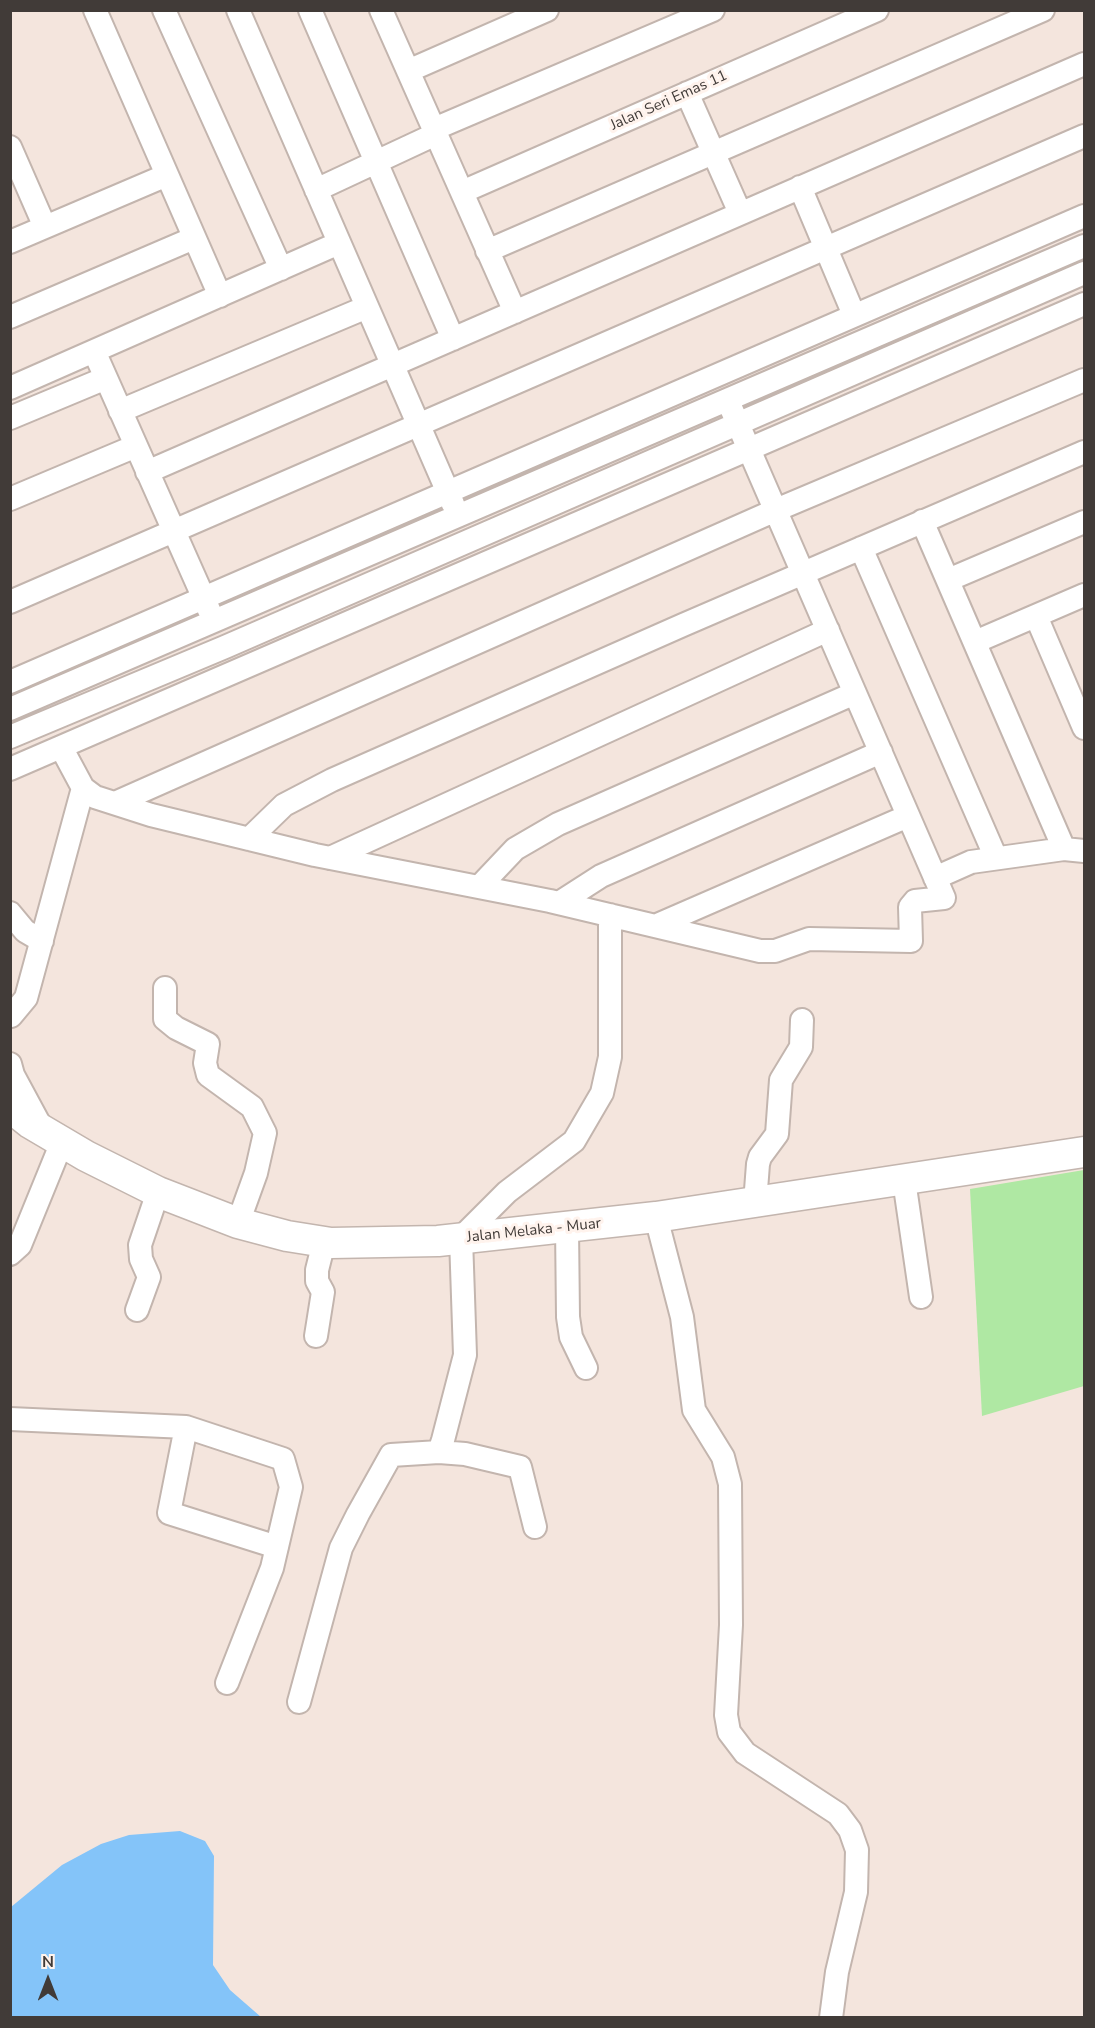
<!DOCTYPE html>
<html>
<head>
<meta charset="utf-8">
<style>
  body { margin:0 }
  #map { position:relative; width:1095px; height:2028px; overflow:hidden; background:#f4e5dd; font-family:"Nunito Sans",sans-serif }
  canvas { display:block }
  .frame { position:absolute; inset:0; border:12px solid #413b38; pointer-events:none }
  .north { position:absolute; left:18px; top:1950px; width:60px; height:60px; -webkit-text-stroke:4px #fff3ed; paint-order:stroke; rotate:0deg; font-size:16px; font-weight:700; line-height:24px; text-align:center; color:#413b38 }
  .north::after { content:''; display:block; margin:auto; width:21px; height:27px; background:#413b38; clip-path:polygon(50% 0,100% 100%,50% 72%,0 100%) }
</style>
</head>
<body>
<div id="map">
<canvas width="1095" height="2028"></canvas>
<div class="frame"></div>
<div class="north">N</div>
</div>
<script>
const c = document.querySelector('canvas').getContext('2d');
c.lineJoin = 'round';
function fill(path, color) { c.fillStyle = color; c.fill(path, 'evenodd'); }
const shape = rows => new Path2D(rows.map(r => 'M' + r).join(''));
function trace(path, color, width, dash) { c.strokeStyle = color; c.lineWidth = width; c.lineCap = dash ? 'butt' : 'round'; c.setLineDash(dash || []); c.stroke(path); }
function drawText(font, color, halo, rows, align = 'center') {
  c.font = font + ' "Nunito Sans",sans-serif'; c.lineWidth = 6; c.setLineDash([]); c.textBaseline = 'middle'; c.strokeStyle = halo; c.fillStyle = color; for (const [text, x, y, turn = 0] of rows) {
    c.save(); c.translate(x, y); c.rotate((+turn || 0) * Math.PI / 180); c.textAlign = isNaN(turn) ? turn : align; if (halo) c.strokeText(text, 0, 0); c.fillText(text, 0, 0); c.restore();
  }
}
fill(shape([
  [1084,1170,1084,1386,982,1416,970,1189]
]), '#afe8a3');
fill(shape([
  [180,1831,205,1841,214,1856,213,1965,230,1990,261,2017,11,2017,11,1907,62,1865,101,1844,129,1835]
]), '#84c4f9');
const minor = shape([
  [95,10,220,296],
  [164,10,281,269],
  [238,10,453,504],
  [310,10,453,339],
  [381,10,515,312],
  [408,71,547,10],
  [687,93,740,213],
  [434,129,713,10],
  [10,147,45,227],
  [800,187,854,315],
  [316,190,436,134],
  [462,192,877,10],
  [10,242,167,175],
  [487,251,1043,10],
  [10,317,194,238],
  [94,351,209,610],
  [10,388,339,243],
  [120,411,367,307],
  [10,418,106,378],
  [147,472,1084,64],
  [10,499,136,446],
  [922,521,1064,849],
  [861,548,996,858],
  [948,580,1084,522],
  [10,602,1084,136],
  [1036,616,1084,728],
  [975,642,1084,595],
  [10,682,1084,216],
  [10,709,1084,246],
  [10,737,225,647,1084,273],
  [61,747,83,788,95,797,151,815,315,855,550,901,760,951,775,951,809,939,911,941,910,907,915,901,944,898,728,401],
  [10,769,1084,304],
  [115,803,776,510,1084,380],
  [249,839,284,805,332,780,683,625,1084,452],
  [330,858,828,630],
  [935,878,971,862,1064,849,1084,851],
  [479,887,515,849,558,824,855,693],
  [559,903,601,876,881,752],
  [10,913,25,931,42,941],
  [655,926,908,816],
  [165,988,165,1019,176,1028,208,1044,205,1063,208,1075,252,1107,265,1133,256,1173,238,1223],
  [11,1016,26,998,83,788],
  [10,1064,13,1075,41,1127],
  [904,1180,921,1297],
  [755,1203,758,1164,760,1157,777,1134,781,1080,801,1047,802,1020],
  [656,1217,682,1317,694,1410,723,1457,730,1484,731,1625,726,1715,729,1732,745,1753,838,1814,850,1830,857,1850,856,1892,837,1972,831,2018],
  [567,1227,568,1317,571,1337,586,1368],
  [10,1254,20,1245,62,1142],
  [137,1310,149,1277,141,1259,140,1245,158,1192],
  [316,1336,323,1292,317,1281,317,1270,324,1242],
  [10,1419,186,1427,283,1459,291,1487,272,1568,227,1683],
  [186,1427,169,1513,277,1547],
  [439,1452,465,1454,520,1467,535,1527],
  [299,1702,341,1548,358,1514,391,1455,439,1452,443,1440,465,1355,461,1238,507,1192,574,1141,602,1093,610,1057,610,915]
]);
const major = shape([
  [10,1107,30,1123,86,1156,158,1192,238,1223,287,1236,331,1243,438,1241,656,1217,1084,1152]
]);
trace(minor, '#c3b5ae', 26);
trace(major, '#c3b5ae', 33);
trace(minor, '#fff', 22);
trace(major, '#fff', 30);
drawText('15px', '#413b38', '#fff3ed', [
  ["Jalan Seri Emas 11",669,101,-24],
  ["Jalan Melaka - Muar",534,1231,-6]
]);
</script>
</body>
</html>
